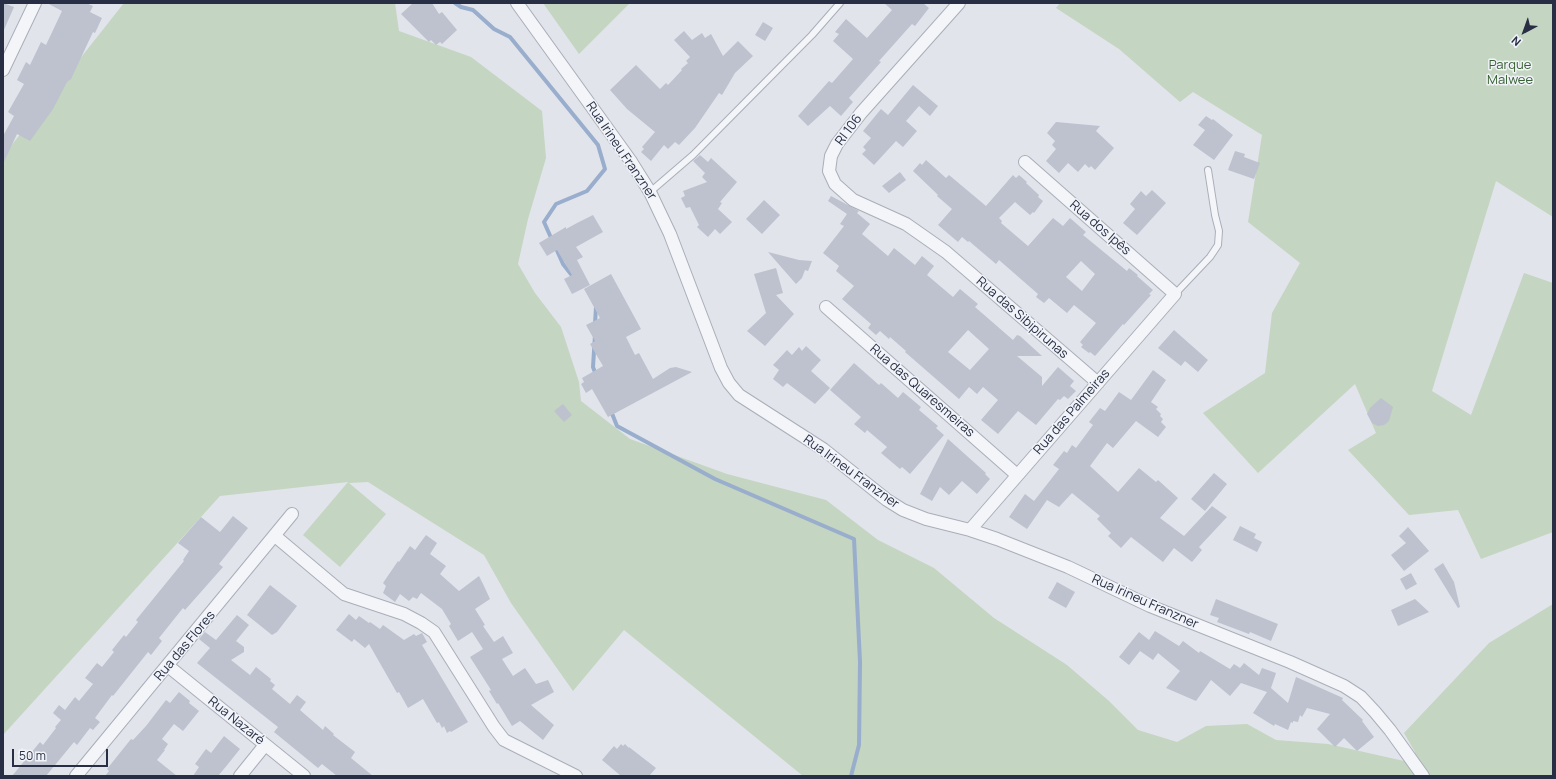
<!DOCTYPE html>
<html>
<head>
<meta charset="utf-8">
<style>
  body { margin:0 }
  #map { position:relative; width:1556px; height:779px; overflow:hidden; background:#e1e4eb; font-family:Manrope,sans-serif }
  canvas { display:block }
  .frame { position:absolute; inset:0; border:4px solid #282f44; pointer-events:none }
  .north { position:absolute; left:1504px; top:12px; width:40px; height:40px; -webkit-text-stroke:3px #f0f3f8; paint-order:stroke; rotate:221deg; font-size:11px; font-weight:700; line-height:16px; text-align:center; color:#282f44 }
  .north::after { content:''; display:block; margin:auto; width:14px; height:18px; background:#282f44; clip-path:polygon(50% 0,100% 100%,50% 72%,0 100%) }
  .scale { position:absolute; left:12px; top:749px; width:96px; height:18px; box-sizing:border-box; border:2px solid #282f44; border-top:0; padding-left:5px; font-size:12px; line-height:14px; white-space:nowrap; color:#282f44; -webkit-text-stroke:3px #f0f3f8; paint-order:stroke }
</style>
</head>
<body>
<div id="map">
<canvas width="1556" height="779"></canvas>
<div class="frame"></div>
<div class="north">N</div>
<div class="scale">50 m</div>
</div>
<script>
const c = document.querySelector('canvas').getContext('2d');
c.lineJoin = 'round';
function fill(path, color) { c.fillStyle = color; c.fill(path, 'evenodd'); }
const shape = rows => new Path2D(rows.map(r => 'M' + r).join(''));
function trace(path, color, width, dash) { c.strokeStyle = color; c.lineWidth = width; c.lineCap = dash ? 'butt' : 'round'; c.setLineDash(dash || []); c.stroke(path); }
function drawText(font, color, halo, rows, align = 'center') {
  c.font = font + ' Manrope,sans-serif'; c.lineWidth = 3; c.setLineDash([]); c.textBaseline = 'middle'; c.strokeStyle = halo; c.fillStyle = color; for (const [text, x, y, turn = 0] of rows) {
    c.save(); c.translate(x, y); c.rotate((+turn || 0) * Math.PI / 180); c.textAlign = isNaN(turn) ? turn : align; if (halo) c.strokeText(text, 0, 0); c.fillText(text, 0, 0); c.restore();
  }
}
fill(shape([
  [124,3,395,3,399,31,471,57,542,111,546,158,528,219,518,264,535,293,561,327,579,382,581,401,630,439,727,474,826,500,878,540,934,568,994,618,1067,665,1109,701,1138,730,1177,742,1206,726,1247,724,1276,740,1328,744,1413,763,1410,758,1415,752,1404,733,1489,643,1553,604,1553,776,803,776,624,630,573,691,511,603,484,555,368,482,349,483,386,514,340,567,303,535,348,482,220,496,3,735,3,156],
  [543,3,630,3,579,54],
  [1060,3,1553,3,1553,217,1496,181,1432,391,1471,415,1524,273,1553,283,1553,532,1481,559,1458,510,1409,515,1348,450,1376,433,1355,384,1258,473,1203,413,1265,373,1272,313,1300,263,1248,222,1262,135,1193,92,1180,102,1119,49,1056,8]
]), '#c4d5c1');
trace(shape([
  [455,3,461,7,473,10,494,29,510,37,598,145,605,169,587,191,556,204,544,222,552,240],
  [555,246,563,264,574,278],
  [595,324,596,307],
  [595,335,593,367,596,375],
  [611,411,617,426,715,479,854,539,860,662,859,745,851,776]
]), '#99adcd', 4);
fill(shape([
  [3,3,14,7,3,32],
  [47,3,86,3,93,6,90,12,102,18,95,33,93,32,71,79,67,82,53,109,30,141,17,134,3,164,3,136,14,116,8,112,24,84,17,80,26,62,30,65,41,42,46,45,62,11],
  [413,3,432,3,439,14,442,12,457,30,442,44,440,42,436,45,431,40,429,42,401,14],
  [884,3,923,3,929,8,915,26,912,24,879,61,881,62,849,98,853,102,841,116,830,106,808,126,798,116,829,81,832,83,853,59,833,41,839,34,835,32,846,19,867,38,892,10],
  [763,22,773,28,765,41,755,35],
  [684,31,692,40,702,33,705,38,711,34,723,56,738,41,753,56,735,73,722,95,719,93,695,128,679,145,675,142,668,149,664,145,651,161,641,152,644,149,642,147,655,132,627,109,610,90,636,65,660,89,666,83,668,85,682,70,681,69,688,63,686,61,690,57,674,40],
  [913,85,938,106,930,116,919,106,906,121,917,131,903,147,896,141,874,165,862,154,866,150,863,147,871,138,863,131,881,109,888,115],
  [1206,116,1212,120,1213,119,1233,135,1214,160,1193,145,1205,130,1198,125],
  [1056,122,1100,126,1096,131,1114,148,1095,170,1091,166,1089,168,1085,164,1078,172,1068,163,1059,173,1046,161,1056,149,1052,145,1055,141,1047,133],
  [1235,151,1245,154,1244,157,1260,163,1254,179,1228,170],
  [700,155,708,162,711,158,737,182,720,202,722,203,718,209,732,222,720,234,715,229,708,237,697,227,699,225,690,207,686,208,681,198,685,196,683,191,707,182,702,177,705,173,693,161],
  [926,160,946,178,949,175,986,206,1013,175,1016,178,1019,175,1027,182,1026,183,1039,195,1038,197,1043,201,1034,213,1033,212,1030,215,1015,202,999,218,1002,221,1001,223,1028,246,1053,218,1063,226,1070,218,1086,232,1083,235,1127,271,1129,268,1138,275,1137,276,1153,290,1149,294,1151,295,1124,325,1123,324,1095,356,1090,352,1089,353,1081,347,1083,345,1080,342,1096,323,1074,305,1067,313,1049,298,1044,303,1036,297,1038,294,999,260,996,264,969,241,968,242,962,237,958,242,938,225,952,209,937,196,938,195,935,192,913,171,920,163,922,165],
  [1081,261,1095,274,1082,291,1066,277],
  [900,172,906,180,889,193,882,186],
  [1152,190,1166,203,1137,235,1123,223,1135,209,1130,204,1141,191,1146,196],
  [831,196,859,211,857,213,870,224,862,234,888,256,894,248,915,265,922,256,934,266,927,275,953,297,960,289,978,304,975,307,1013,340,1017,335,1020,336,1042,356,1017,356,1042,377,1042,386,1058,367,1074,381,1070,386,1076,391,1068,399,1064,396,1060,400,1058,399,1036,425,1018,411,998,434,981,420,998,400,983,387,977,394,969,387,959,399,905,352,906,351,890,337,889,339,880,331,876,335,868,328,871,324,842,299,854,286,836,271,839,266,823,253,844,226,840,224,847,214,828,201],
  [968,330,989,349,970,370,948,352],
  [764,200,780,215,762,234,746,219],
  [593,215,603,232,576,247,583,257,577,260,590,285,572,294,564,279,572,275,557,250,547,256,539,243,566,227,566,229,577,223],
  [768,252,799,260,812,261,808,271,805,270,802,278,796,284],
  [776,268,783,293,776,295,794,314,765,346,747,331,766,313,754,274],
  [611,274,641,329,626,337,635,355,639,353,653,379,670,368,676,367,692,372,608,417,592,389,586,393,581,384,584,382,582,378,603,366,590,344,595,341,586,325,600,318,584,289],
  [1174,330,1208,360,1198,372,1185,361,1181,366,1158,348],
  [806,346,821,360,811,371,830,388,815,404,787,383,783,387,773,379,779,370,773,365,787,350,792,355,799,347,802,351],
  [854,363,879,385,881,383,898,398,903,392,921,407,919,410,938,426,936,428,944,435,910,474,902,467,900,469,881,453,887,447,867,430,865,433,854,424,861,417,830,390],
  [1153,370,1166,380,1151,402,1158,407,1156,409,1161,414,1160,416,1163,419,1161,422,1166,427,1158,437,1136,421,1113,448,1107,443,1090,466,1118,492,1139,468,1156,482,1158,480,1178,498,1160,518,1184,536,1212,506,1227,517,1199,547,1202,550,1192,562,1174,548,1163,562,1131,537,1121,548,1108,536,1111,533,1097,519,1100,516,1072,493,1059,507,1047,500,1027,529,1009,517,1025,494,1034,501,1059,469,1053,465,1064,451,1067,453,1072,445,1076,448,1093,425,1089,422,1100,408,1105,411,1119,392,1131,400],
  [1381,398,1393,407,1389,421,1384,425,1378,426,1372,423,1367,414,1370,408],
  [563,404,572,415,564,422,554,411],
  [948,439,986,473,985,474,990,479,977,494,962,481,949,495,940,487,932,501,920,494],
  [1214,473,1227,484,1205,511,1191,499],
  [233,516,248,528,219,564,223,567,185,610,183,608,159,638,162,641,151,655,148,652,113,696,112,695,95,718,100,722,93,730,90,728,77,745,74,742,46,776,12,776,40,742,43,745,56,728,55,727,61,720,53,713,59,705,65,710,75,697,79,701,93,684,85,678,97,663,102,667,114,652,112,650,124,635,126,637,138,622,136,620,184,561,183,560,189,551,178,543,201,517,220,532],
  [1240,526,1256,534,1254,538,1262,542,1257,552,1233,540],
  [1408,527,1429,551,1404,571,1391,555,1406,543,1399,536],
  [426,535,437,543,430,554,446,566,440,574,459,591,479,576,483,584,490,599,475,609,485,625,483,626,494,642,503,636,513,653,502,659,513,676,525,668,536,684,548,680,554,692,531,705,554,725,543,740,520,721,512,726,498,703,497,704,489,691,491,690,470,657,483,649,472,632,458,641,449,626,451,624,442,609,421,593,417,599,413,597,409,601,400,594,395,602,383,593,386,586,383,583,398,561,399,562,410,546,415,550],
  [1443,563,1454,582,1460,607,1458,608,1434,569],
  [1411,573,1417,584,1406,590,1400,579],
  [1057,582,1075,592,1066,608,1048,598],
  [270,585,297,606,277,632,272,635,247,615],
  [1216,599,1278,624,1271,641,1250,632,1249,634,1217,622,1219,618,1210,615],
  [1415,599,1429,612,1398,626,1391,610],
  [349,614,356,620,359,616,369,623,370,622,380,629,383,625,404,640,414,634,416,636,422,633,427,642,422,645,468,722,451,732,450,731,447,733,444,726,442,728,439,722,437,723,423,699,408,708,399,692,397,693,369,644,365,648,354,639,352,642,336,630],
  [237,615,249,625,236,641,244,647,244,652,231,660,250,675,256,667,271,679,270,681,275,685,272,689,290,704,297,695,306,702,300,710,323,730,325,726,334,734,333,735,355,752,351,758,373,776,337,776,322,764,318,768,274,732,278,727,197,663,210,648,199,639,205,632,216,640],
  [1155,631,1179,646,1183,641,1199,653,1200,651,1230,669,1234,664,1240,668,1244,663,1259,675,1262,668,1276,673,1271,688,1288,703,1296,677,1343,698,1342,700,1363,720,1362,721,1374,737,1357,751,1344,738,1335,747,1317,729,1330,714,1307,708,1302,717,1300,715,1298,722,1293,721,1293,723,1291,722,1288,730,1275,724,1274,726,1253,713,1267,692,1241,683,1230,696,1211,680,1196,701,1166,688,1180,671,1158,653,1153,660,1140,651,1129,665,1119,657,1139,632,1149,640],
  [179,692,190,701,189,703,199,711,183,731,174,724,162,739,168,744,164,750,165,750,157,760,177,776,105,776,109,771,107,769,131,739,133,740,146,726,166,700,170,703],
  [224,736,240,749,228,764,218,776,193,776,199,767,195,764,206,749,211,753],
  [621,744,623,746,625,744,629,748,629,747,656,768,649,776,621,776,602,760,614,746,617,749]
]), '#bdc2ce');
const lane = shape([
  [650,192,693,155,812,35,840,3],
  [1175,294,1210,257,1218,245,1219,231,1215,215,1208,170]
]);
const street = shape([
  [517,3,630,160,650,192,670,234,721,368,729,383,739,395,823,449,887,500,903,510,926,519,970,530,997,539,1068,567,1150,606,1290,662,1344,686,1361,697,1375,712,1390,730,1423,776],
  [959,3,861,113,837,144,831,156,829,171,835,184,853,200,906,224,946,252,1098,383],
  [3,70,35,3],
  [826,307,1017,475],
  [970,530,1175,294,1025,162],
  [275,536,344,594,404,614,421,623,434,632,494,727,504,740,576,776],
  [168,666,304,776],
  [76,776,292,514],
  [240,776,265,745]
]);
trace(lane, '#aaaeb9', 8);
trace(street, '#aaaeb9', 14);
trace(lane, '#f4f5f8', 6);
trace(street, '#f4f5f8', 12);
drawText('13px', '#386034', '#f0f3f8', [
  ["Parque",1510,65],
  ["Malwee",1510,80]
]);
drawText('13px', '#282f44', '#f0f3f8', [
  ["RI 106",849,130,-53],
  ["Rua Irineu Franzner",621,151,56],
  ["Rua dos Ipês",1100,228,41],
  ["Rua das Sibipirunas",1022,318,41],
  ["Rua das Quaresmeiras",922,391,41],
  ["Rua das Palmeiras",1072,412,-49],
  ["Rua Irineu Franzner",851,472,36],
  ["Rua Irineu Franzner",1145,602,24],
  ["Rua das Flores",185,646,-50],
  ["Rua Nazaré",236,721,39]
]);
</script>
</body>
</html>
